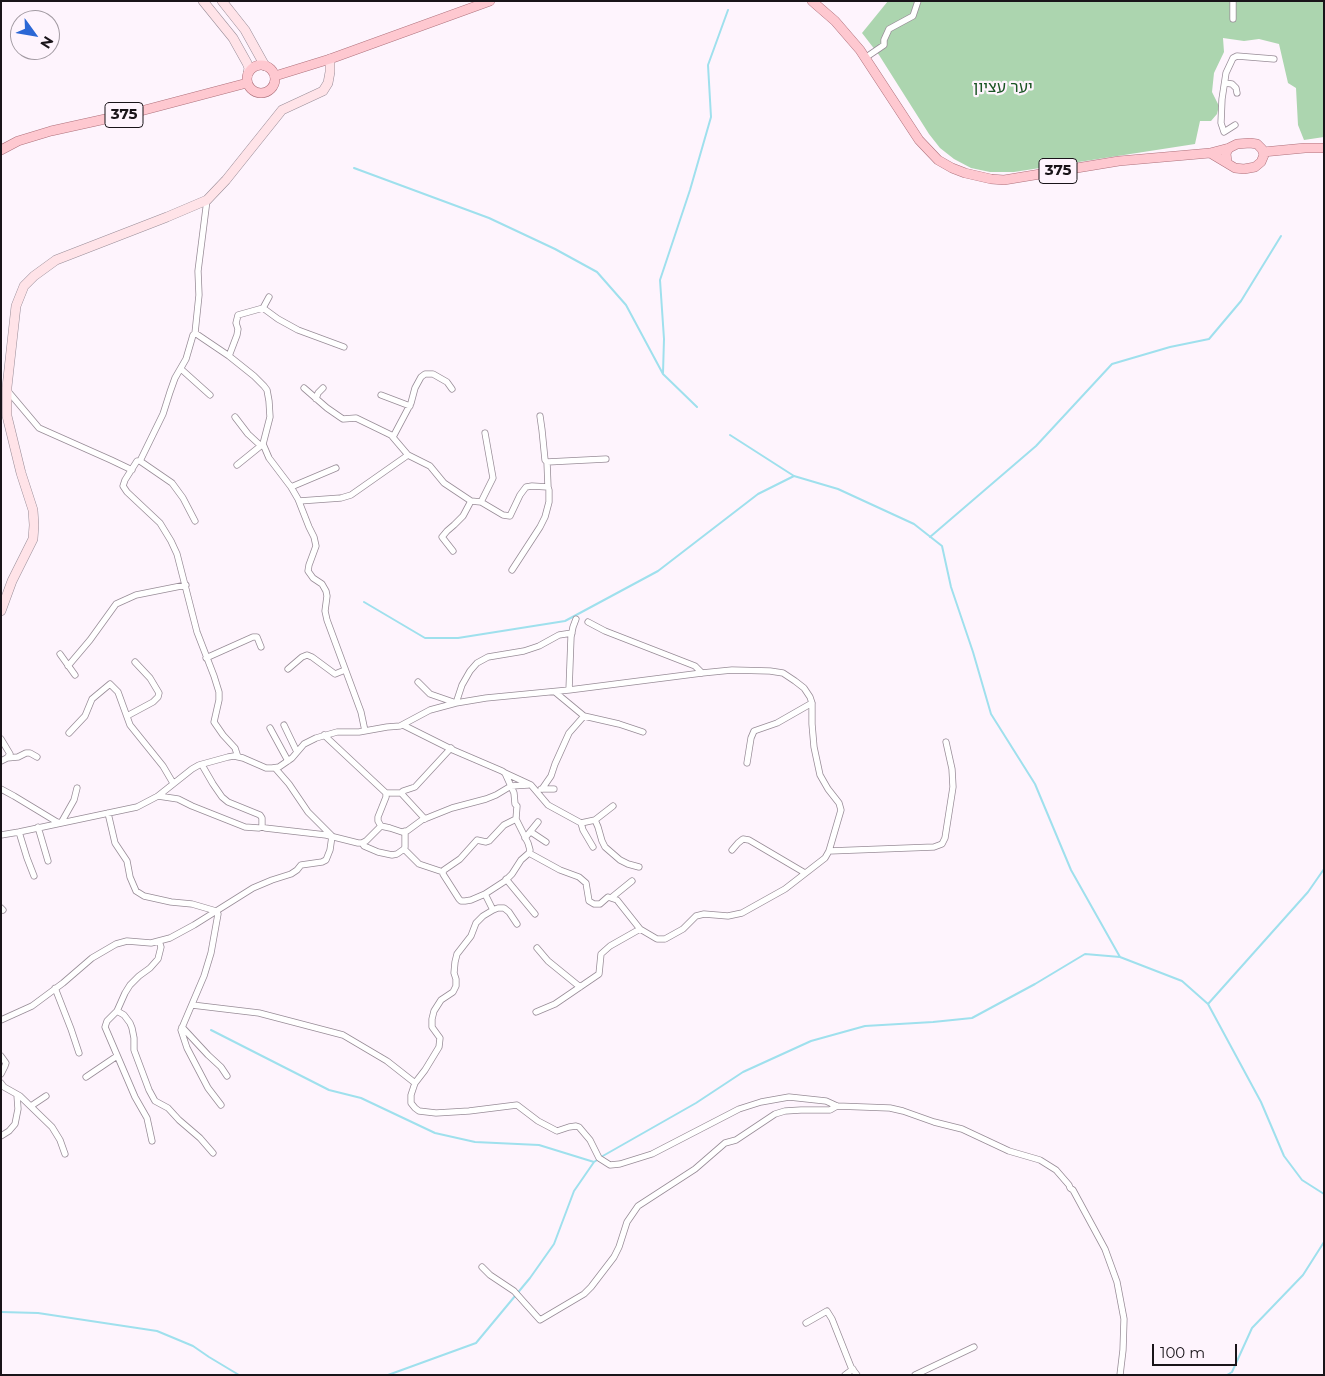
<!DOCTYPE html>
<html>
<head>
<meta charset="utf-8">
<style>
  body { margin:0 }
  #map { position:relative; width:1325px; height:1376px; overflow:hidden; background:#fef4fd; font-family:Montserrat,sans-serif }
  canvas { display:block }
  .frame { position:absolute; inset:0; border:2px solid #191419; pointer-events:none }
  .north { position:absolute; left:10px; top:10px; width:50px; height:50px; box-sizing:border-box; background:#fef4fd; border:1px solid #a29aa2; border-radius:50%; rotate:122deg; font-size:14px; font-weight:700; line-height:20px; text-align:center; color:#191419 }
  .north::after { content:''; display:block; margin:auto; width:18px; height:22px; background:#2b67d5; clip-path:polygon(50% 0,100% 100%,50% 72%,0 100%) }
  .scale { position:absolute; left:1152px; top:1344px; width:85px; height:22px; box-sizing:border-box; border:2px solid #191419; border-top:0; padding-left:6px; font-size:15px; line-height:18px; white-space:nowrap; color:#191419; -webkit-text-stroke:4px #fef4fd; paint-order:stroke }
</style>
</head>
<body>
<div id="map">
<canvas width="1325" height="1376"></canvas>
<div class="frame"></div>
<div class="north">N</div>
<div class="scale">100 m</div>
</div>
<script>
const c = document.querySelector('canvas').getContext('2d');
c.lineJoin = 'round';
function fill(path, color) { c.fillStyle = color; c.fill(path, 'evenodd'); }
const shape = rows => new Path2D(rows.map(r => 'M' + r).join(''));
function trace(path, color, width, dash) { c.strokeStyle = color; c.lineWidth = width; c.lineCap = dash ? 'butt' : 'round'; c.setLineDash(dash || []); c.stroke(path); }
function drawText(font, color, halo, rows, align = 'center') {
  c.font = font + ' Montserrat,"Noto Sans Hebrew",sans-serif'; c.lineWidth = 4.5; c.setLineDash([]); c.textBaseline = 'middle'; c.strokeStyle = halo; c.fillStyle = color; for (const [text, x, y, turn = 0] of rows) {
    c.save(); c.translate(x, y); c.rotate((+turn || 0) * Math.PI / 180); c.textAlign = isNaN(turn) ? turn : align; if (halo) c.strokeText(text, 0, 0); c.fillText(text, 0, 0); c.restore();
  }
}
fill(shape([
  [888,1,1324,1,1324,137,1304,140,1298,125,1296,88,1288,83,1279,44,1259,39,1244,41,1223,38,1224,52,1214,73,1212,92,1219,106,1217,114,1211,121,1200,121,1195,144,1014,172,990,172,971,168,954,159,940,148,929,134,879,55,862,33]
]), '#acd5af');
trace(shape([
  [354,168,489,218,555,249,597,272,626,305,663,374,697,407],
  [663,373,664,339,660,280,690,190,711,117,708,65,728,10],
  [730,435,794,476,838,489,914,524,942,546,951,587,973,652,991,714,1035,784,1071,870,1120,957],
  [930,537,1036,446,1112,364,1170,347,1209,339,1241,301,1281,236],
  [364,602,425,638,458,638,565,621,658,571,758,494,794,476],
  [1208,1004,1308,892,1324,869],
  [211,1030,329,1090,361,1098,435,1133,475,1142,539,1145,594,1162],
  [601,1157,696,1103,743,1072,811,1041,865,1026,933,1022,972,1018,1035,984,1085,954,1120,957,1182,981,1208,1004,1261,1102,1284,1156,1302,1180,1324,1194],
  [1,1312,38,1313,157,1331,193,1346,209,1357,239,1375],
  [388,1375,476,1343,530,1278,554,1244,574,1191,594,1162,597,1160],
  [1227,1375,1232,1372,1252,1328,1303,1275,1324,1242]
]), '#9fe0ed', 2);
const street = shape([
  [1233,19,1233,1],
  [865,58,884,45,884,40,889,29,913,16,918,1],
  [1225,83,1232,84,1236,88,1237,93],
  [1235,125,1224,132,1221,123,1222,99,1226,73,1233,58,1237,56,1274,59],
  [207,200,198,271,199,295,195,333,193,335,186,359,175,378,170,392,163,414,140,461,137,461,125,480,123,486,127,492,160,523,171,541,177,554,197,632,214,676,219,692,219,700,214,722,223,735,235,748,238,757],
  [263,308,278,319,298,330,344,347],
  [195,333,229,356,254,376,264,386,267,390,269,401,270,417,263,444,269,458,291,487,298,499,309,527,314,537,316,546,309,565,308,571,313,578,322,584,326,591,327,596,325,611,327,620,361,712,365,731],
  [229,356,237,335,238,329,236,323,238,315,263,308,269,297],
  [181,369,210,395],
  [304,388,327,408,340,417,343,419,356,418,391,435,408,455,430,466,444,483,471,501,481,502,503,515,510,516,520,495,526,487,532,486,548,487],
  [7,390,39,428,111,460,132,470],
  [381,395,410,406],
  [316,399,318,393,323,388],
  [235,417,248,434,261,446],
  [393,437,411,403,415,388,421,377,425,374,433,374,447,382,452,389],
  [140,461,172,483,183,498,195,521],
  [547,462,606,459],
  [237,465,263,444],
  [291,487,336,468],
  [299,501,341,498,351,495,408,455],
  [481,502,493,478,485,433],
  [453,551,442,537,447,531,454,525,463,516,471,501],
  [512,570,540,527,545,517,549,502,549,490,548,487,547,462,545,460,542,430,540,416],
  [588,622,605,631,695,666,702,673],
  [60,654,75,675],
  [206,658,253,637,257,637,261,647],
  [68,666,90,640,116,604,136,595,186,585],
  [288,669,302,657,307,655,312,657,335,674,345,670],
  [418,682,430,694,456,703],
  [569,690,571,637,573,627,576,619],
  [555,692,584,716,619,724,643,732],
  [456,703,462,685,470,671,477,663,488,657,524,651,539,646,559,635,572,633],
  [127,716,153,702,158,697,159,693,150,678,135,662],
  [284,725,297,752],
  [403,725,449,748,451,748,453,750,502,771,505,773,514,793,515,804,517,806,516,819,528,843,530,850,529,853],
  [270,728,288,761],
  [69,733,85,716,92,699,110,684,118,692,130,725,163,766,173,783],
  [324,735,386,793,401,793,403,791,415,787,451,748],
  [1,739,10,754,7,758],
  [1,761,7,758,18,757,26,753,30,753,37,757],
  [747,763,751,738,754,731,777,723,812,703],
  [202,765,213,784,222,797,228,802,260,815,262,818,262,827],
  [275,768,289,784,308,812,331,835],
  [505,773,531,785,548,805,581,823,583,830,593,847],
  [1,789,14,796,57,822,61,823],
  [541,789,554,789],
  [542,789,551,776,555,764,569,733,584,716],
  [401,793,425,819],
  [158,796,178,799,192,806,245,827,259,828,262,827,265,828,326,835,358,843,362,843,366,841,381,826,390,828,402,832,407,831,422,820,452,808,486,799,496,795,511,786,528,785],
  [108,813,115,843,127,861,130,877,136,891,144,896,171,902,192,904,216,911],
  [595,820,598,827,602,841,605,847,620,860,628,864,639,867],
  [61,823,74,800,77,788],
  [581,823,595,820,613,806],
  [381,826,378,821,378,817,386,797,386,793],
  [38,827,48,861],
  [19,832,27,858,34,876],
  [531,832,546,842],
  [1,835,19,832,137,807,158,796,192,769,199,765,228,757,234,756,243,758,266,768,272,768,279,767,292,758,304,744,316,738,337,732,359,732,387,727,400,726,430,710,456,703,486,698,569,690,702,673,732,670,770,671,783,673,795,681,804,688,810,697,812,703,812,724,814,747,820,775,828,789,839,803,841,810,829,851,825,858,785,889,742,913,728,916,704,914,696,916,683,929,665,939,657,939,640,929,617,900,611,898],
  [525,838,538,822],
  [362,843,364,846,378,852,392,855,397,854,404,849,405,847,405,831],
  [404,849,419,864,443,872,443,874,459,899,461,901,465,901,471,900,485,894,505,881,512,874,521,860,529,853],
  [732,850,738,843,743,839,749,840,805,873],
  [829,851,934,847,942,844,945,838,953,787,952,769,946,742],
  [529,853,560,870,579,877,586,883,589,901,594,904,600,904,608,897,611,898,632,881],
  [443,872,444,870,460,859,477,840,486,842,489,841,504,825,516,819],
  [506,879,535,914],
  [485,894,493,910],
  [1,908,3,910],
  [216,911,218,914,211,953,204,976,181,1030,187,1048,208,1088,221,1105],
  [517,924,509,912,504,908,498,908,493,910,483,916,476,923,471,936,457,954,455,962,454,973,456,979,456,986,453,992,441,1000,434,1011,432,1019,432,1027,440,1038,439,1047,425,1070,415,1083,411,1095,411,1103,415,1108,419,1111,436,1113,469,1111,517,1105,538,1121,557,1131,569,1127,576,1126,579,1127,590,1140,599,1158,610,1165,620,1164,652,1154,739,1109,761,1102,789,1097,826,1101,837,1106,890,1108,903,1111,934,1122,962,1129,1009,1151,1040,1160,1056,1170,1069,1185,1070,1188,1073,1190,1105,1249,1117,1282,1124,1319,1123,1350,1120,1375],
  [537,948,548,961,580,987],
  [55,988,71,1029,79,1053],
  [192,1005,259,1013,343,1035,387,1061,415,1083],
  [117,1011,124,1015,130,1023,132,1028,134,1038,134,1050,149,1090,155,1101,168,1108,179,1120,200,1138,213,1153],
  [536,1012,555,1004,599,974,601,954,610,946,640,929],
  [1,1020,32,1006,63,983,92,958,116,944,127,941,151,943,170,938,194,925,253,888,272,880,291,874,297,870,301,865,322,862,326,860,330,850,332,836],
  [182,1027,208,1055,221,1067,227,1076],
  [1,1056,6,1063,5,1066,1,1074],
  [86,1077,117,1056],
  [1,1083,4,1087,20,1096,52,1127,60,1140,65,1154],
  [31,1106,46,1096],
  [1,1136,9,1131,15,1124,18,1109,17,1095],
  [152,1141,147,1118,135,1097,105,1027,107,1021,117,1011,125,993,130,985,139,976,150,968,158,959,161,947,159,941],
  [482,1267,490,1275,514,1291,540,1320,584,1294,591,1287,614,1257,619,1247,627,1222,638,1206,695,1169,725,1143,736,1140,775,1114,785,1111,801,1110,830,1110,837,1106],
  [806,1323,827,1311,832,1319,851,1367,857,1375],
  [845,1375,853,1369],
  [915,1375,974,1347]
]);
const secondary = shape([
  [203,1,233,38,247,63,249,68,248,73],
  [222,1,245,30,265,66],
  [1,611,12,581,33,539,34,525,33,510,21,473,7,416,7,387,16,306,24,286,34,276,56,260,167,217,207,200,226,180,282,110,323,91,328,83,330,72,330,59]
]);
const primary = shape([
  [812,1,835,21,860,50,919,140,938,160,952,168,965,173,991,179,1004,180,1119,161,1210,153,1229,148],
  '247 79a14 14 0 1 1 28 0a14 14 0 1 1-28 0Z',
  [275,76,330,59,490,1],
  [1,150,18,141,51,131,137,112,247,83],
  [1263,152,1305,148,1324,148],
  [1210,153,1235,168,1244,169,1255,167,1261,162,1264,155,1262,149,1257,144,1250,143,1237,144,1229,148,1226,153,1227,162]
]);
trace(street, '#988c97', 7);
trace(secondary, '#988c97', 10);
trace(primary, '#ae717c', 10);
trace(street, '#fff', 5.5);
trace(secondary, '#ffe3e8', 9);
trace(primary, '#fec8d0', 9);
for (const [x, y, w] of [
  [124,115,38],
  [1058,171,38]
]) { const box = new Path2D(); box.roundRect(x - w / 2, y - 12.5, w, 25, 4); c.fillStyle = '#fef4fd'; c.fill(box); trace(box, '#191419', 1); }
drawText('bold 15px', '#191419', null, [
  ["375",124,115],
  ["375",1058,171]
]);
drawText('16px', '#1a5424', '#fef4fd', [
  ["יער עציון",1003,87]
]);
</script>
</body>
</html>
